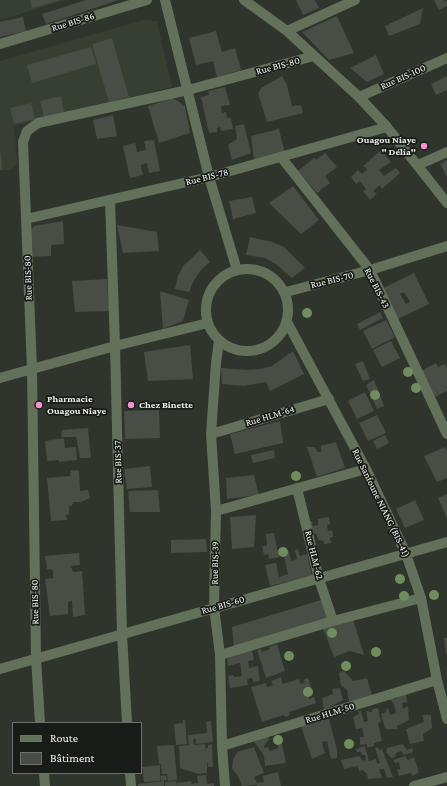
<!DOCTYPE html>
<html>
<head>
<meta charset="utf-8">
<style>
  body { margin:0 }
  #map { position:relative; width:447px; height:786px; overflow:hidden; background:#2f342c; font-family:"Crimson Pro",serif }
  canvas { display:block }
  .legend { position:absolute; left:12px; top:722px; width:130px; height:52px; box-sizing:border-box; background:#181b17; border:1px solid #6e716d; margin:0; padding:5px 7px; list-style:none; font-size:12px; color:#f0f3ee }
  .legend li { display:flex; align-items:center; gap:8px; height:20px }
  .legend b { width:20px; border:1px solid #6e716d }
</style>
</head>
<body>
<div id="map">
<canvas width="447" height="786"></canvas>
<ul class="legend">
<li><b style="height:5px;background:#63715a"></b>Route</li>
<li><b style="height:11px;background:#484d45"></b>Bâtiment</li>
</ul>
</div>
<script>
const c = document.querySelector('canvas').getContext('2d');
c.lineJoin = 'round';
function fill(path, color) { c.fillStyle = color; c.fill(path, 'evenodd'); }
const shape = rows => new Path2D(rows.map(r => 'M' + r).join(''));
function trace(path, color, width, dash) { c.strokeStyle = color; c.lineWidth = width; c.lineCap = dash ? 'butt' : 'round'; c.setLineDash(dash || []); c.stroke(path); }
function drawText(font, color, halo, rows, align = 'center') {
  c.font = font + ' "Crimson Pro",serif'; c.lineWidth = 3.5; c.setLineDash([]); c.textBaseline = 'middle'; c.strokeStyle = halo; c.fillStyle = color; for (const [text, x, y, turn = 0] of rows) {
    c.save(); c.translate(x, y); c.rotate((+turn || 0) * Math.PI / 180); c.textAlign = isNaN(turn) ? turn : align; if (halo) c.strokeText(text, 0, 0); c.fillText(text, 0, 0); c.restore();
  }
}
fill(shape([
  [0,0,66,0,0,20],
  [144,20,157,21,172,87,14,126,17,163,10,170,0,170,0,61]
]), '#373f32');
fill(shape([
  [30,0,61,0,32,8],
  [86,0,119,0,46,24,42,14],
  [296,0,315,0,319,8,303,15],
  [434,0,444,0,444,2,447,0,447,6,439,10],
  [423,8,420,24,389,36,385,26],
  [337,16,354,53,329,60,302,32],
  [23,17,26,31,0,37,0,22],
  [216,31,222,52,235,48,241,70,217,77,213,61,196,65,189,38],
  [112,38,129,97,109,102,92,44],
  [91,47,96,64,32,83,27,65],
  [376,55,384,74,367,82,350,68],
  [282,76,287,85,292,106,301,105,303,113,267,122,258,93,261,88],
  [447,76,447,90,436,95,431,84],
  [225,87,230,105,221,106,222,113,226,112,227,118,231,118,233,129,221,131,220,127,217,128,217,132,209,133,201,97,209,95,208,91],
  [61,96,64,113,44,117,40,101],
  [173,98,185,106,190,133,159,143,148,106],
  [31,103,35,119,14,124,10,108],
  [113,115,117,136,97,139,93,120],
  [244,124,251,153,232,160,228,145,237,139,235,126],
  [279,129,285,153,254,161,251,136],
  [154,140,160,171,149,173,147,163,141,165,143,175,130,178,123,146,135,143,137,152,146,150,144,141],
  [381,150,391,162,379,170,384,176,396,168,400,173,382,189,380,185,373,191,377,194,370,200,363,191,366,189,360,181,356,184,351,177,358,170,362,174,367,169,363,166],
  [0,153,1,153,2,170,0,170],
  [325,153,337,167,325,176,330,183,317,193,298,171,314,158,316,160],
  [447,160,447,177,440,164],
  [293,186,319,220,301,234,269,203],
  [252,197,256,213,233,219,229,201],
  [63,221,64,244,51,245,51,256,30,257,28,234,34,226],
  [117,225,157,232,159,251,123,253],
  [250,237,272,242,284,247,305,268,292,278,277,265,265,258,246,255],
  [200,250,210,262,201,270,193,282,189,292,175,289,178,276,183,266],
  [414,273,429,304,396,320,381,289],
  [404,292,410,302,406,304,400,294],
  [107,279,109,311,75,312,72,281],
  [160,291,189,300,183,321,163,329],
  [380,312,383,318,360,330,357,324],
  [386,320,395,337,372,349,363,331],
  [391,341,400,358,382,367,373,350],
  [190,345,193,379,148,381,144,352],
  [293,351,304,374,270,391,266,382,244,386,222,384,221,368,248,370,260,369,272,366],
  [363,361,370,379,363,381,355,364],
  [436,363,438,367,445,364,447,368,447,391,435,397,421,371],
  [374,380,384,406,377,409,366,385],
  [365,392,374,411,357,419,348,401],
  [159,410,160,438,125,439,124,411],
  [377,415,386,433,368,441,359,423],
  [280,421,283,443,235,454,230,434],
  [88,428,91,458,80,458,76,437,61,437,62,430],
  [385,435,389,443,377,449,373,441],
  [64,438,65,448,76,447,77,460,59,462,59,460,47,461,45,441],
  [336,442,345,468,317,477,307,447,315,447,317,452,321,452,321,446],
  [445,447,447,451,447,478,437,482,424,456],
  [274,450,275,458,253,463,251,455],
  [150,466,152,487,127,489,124,469],
  [71,470,79,471,80,491,88,490,90,498,81,502,73,502,72,506,69,506,69,514,66,515,67,520,51,521,47,478,70,476],
  [254,475,259,495,227,499,226,478],
  [158,490,160,512,130,512,128,491],
  [447,494,447,518,438,498],
  [415,500,424,520,405,528,396,509],
  [256,515,254,547,232,549,230,517],
  [329,517,330,524,327,525,328,531,332,530,333,537,330,538,331,543,324,544,324,541,318,540,317,535,314,533,312,533,303,523,312,521,313,526,318,525,318,519],
  [274,533,279,557,269,559,268,554,264,555,262,546,267,546,266,534],
  [206,539,207,552,171,553,171,540],
  [298,549,300,556,307,554,312,576,270,586,265,565,276,563,279,577,288,574,283,552,289,551,291,561,297,559,295,550],
  [79,553,80,565,71,566,73,572,82,571,85,615,73,617,72,601,68,602,68,614,50,616,45,579,53,578,53,570,47,569,45,556],
  [321,600,329,621,234,649,232,627],
  [353,619,364,655,350,651,334,657,322,626],
  [444,638,447,638,447,653,446,654],
  [277,644,285,671,266,678,257,650,261,649,262,652,270,649,269,647],
  [252,649,254,660,248,661,249,668,258,666,260,681,253,682,252,678,247,679,248,685,230,688,228,676,233,675,234,677,242,676,240,663,228,666,227,655],
  [344,671,353,681,367,678,373,698,350,706,347,690,341,685,339,673],
  [281,677,283,684,299,679,300,684,305,683,304,679,308,678,313,694,308,695,309,699,314,697,316,703,289,712,290,715,285,717,284,715,262,722,251,687,266,683,267,687,273,685,271,681],
  [340,688,343,700,324,710,322,698,333,694,332,689],
  [406,695,407,702,402,703,403,709,408,706,409,720,397,726,397,729,385,729,381,714,386,712,386,709,388,708,390,715,396,713,394,705,390,699,396,699,396,696],
  [378,708,381,722,378,723,382,741,374,743,374,746,367,748,367,744,360,745,360,737,364,737,362,728,356,729,353,717,359,714,358,711,361,711,364,722,368,721,366,711,372,712,372,709],
  [328,715,337,750,337,758,331,759,327,741,322,742,325,753,312,759,300,723],
  [422,715,431,715,432,728,423,734,424,741,410,744,406,729,424,722],
  [183,720,185,720,187,744,176,745,174,724,183,723],
  [211,721,213,742,196,744,196,739,193,739,194,745,205,744,206,753,206,748,208,748,208,745,212,744,213,767,208,767,208,763,207,763,207,773,198,774,180,768,179,746,189,745,188,735,207,733,206,722],
  [268,735,269,739,264,746,265,748,268,747,270,751,278,748,278,745,282,744,286,763,265,766,264,756,253,740],
  [403,744,407,750,412,748,413,752,404,755,401,751,396,753,395,757,391,758,386,752,387,748],
  [174,745,177,780,168,781,167,774,162,774,161,764,159,764,157,746],
  [365,746,369,761,376,759,377,764,380,763,375,748,377,747,380,750,382,749,393,777,387,778,384,769,379,769,382,778,368,779,367,774,363,770,359,771,358,766,344,769,341,760,359,756,363,761,366,759,365,755,362,755,361,752,357,752,356,749],
  [254,747,264,773,254,777,257,783,264,782,263,776,278,772,281,786,258,786,257,785,242,786,238,776,232,769,233,760,237,752],
  [405,756,408,760,414,757,419,772,413,776,411,773,399,776,397,770,400,769,399,762,395,763,393,760],
  [160,765,160,781,144,782,142,767],
  [166,775,167,780,161,781,160,776],
  [206,775,207,784,214,783,214,786,177,786,177,783,191,781,192,784,198,783,197,776],
  [164,781,164,786,138,786,138,784],
  [176,781,177,786,165,786,165,782]
]), '#484d45');
trace(shape([
  [165,0,209,177,237,270],
  [244,0,287,31,359,97,387,127,447,203],
  [287,31,355,0],
  [0,44,147,0],
  [359,97,447,58],
  [281,157,370,270,447,434],
  [418,165,447,152],
  [110,200,115,346,122,634,127,723],
  [26,219,209,177,387,127],
  '206 310a41 41 0 1 1 82 0a41 41 0 1 1-82 0Z',
  [286,292,370,270,447,246],
  [287,322,366,469,406,554,421,598,437,680,447,719],
  [219,341,216,363,211,434,216,511,214,607,220,655,222,746,225,786],
  [0,378,115,346,208,323],
  [211,434,329,399],
  [297,488,319,579,333,621],
  [216,511,366,469],
  [220,655,333,621,421,598],
  [0,669,447,542],
  [40,723,36,658,32,369,23,142,27,131,38,123,188,90,314,56],
  [222,746,437,680],
  [44,773,45,786],
  [130,773,131,786],
  [414,786,447,777]
]), '#63715a', 10);
c.fillStyle = '#708d5e';
for (const [x, y] of [
  [307,313],
  [408,372],
  [416,388],
  [375,395],
  [296,476],
  [283,552],
  [400,579],
  [434,595],
  [404,596],
  [332,633],
  [376,652],
  [289,656],
  [346,666],
  [308,692],
  [278,740],
  [349,744]
]) { c.beginPath(); c.arc(x, y, 5, 0, 2 * Math.PI); c.fill(); }
for (const [x, y, r, color] of [
  [424,146,4,"#f790ce"],
  [39,405,4,"#f790ce"],
  [131,405,4,"#f790ce"]
]) { const dot = new Path2D(); dot.arc(x, y, r, 0, 2 * Math.PI); c.fillStyle = color; c.fill(dot); trace(dot, '#181b17', 1.5); }
drawText('10px', '#f0f3ee', '#181b17', [
  ["Rue BIS-86",73,22,-17],
  ["Rue BIS-80",278,66,-15],
  ["Rue BIS-100",403,77,-24],
  ["Rue BIS-78",207,177,-14],
  ["Rue BIS-80",28,278,-92],
  ["Rue BIS-70",332,280,-14],
  ["Rue BIS-43",377,288,63],
  ["Rue HLM-64",270,416,-17],
  ["Rue BIS-37",118,462,-91],
  ["Rue Sanfoune NIANG (BIS-41)",381,503,64],
  ["Rue HLM-62",314,555,76],
  ["Rue BIS-39",215,563,-89],
  ["Rue BIS-80",35,602,-91],
  ["Rue BIS-60",223,605,-16],
  ["Rue HLM-50",330,713,-17]
]);
drawText('bold 10px', '#f0f3ee', '#181b17', [
  ["Ouagou Niaye",416,140,"right"],
  ["\" Délia\"",416,152,"right"],
  ["Pharmacie",47,399],
  ["Ouagou Niaye",47,411],
  ["Chez Binette",139,405]
], 'left');
</script>
</body>
</html>
